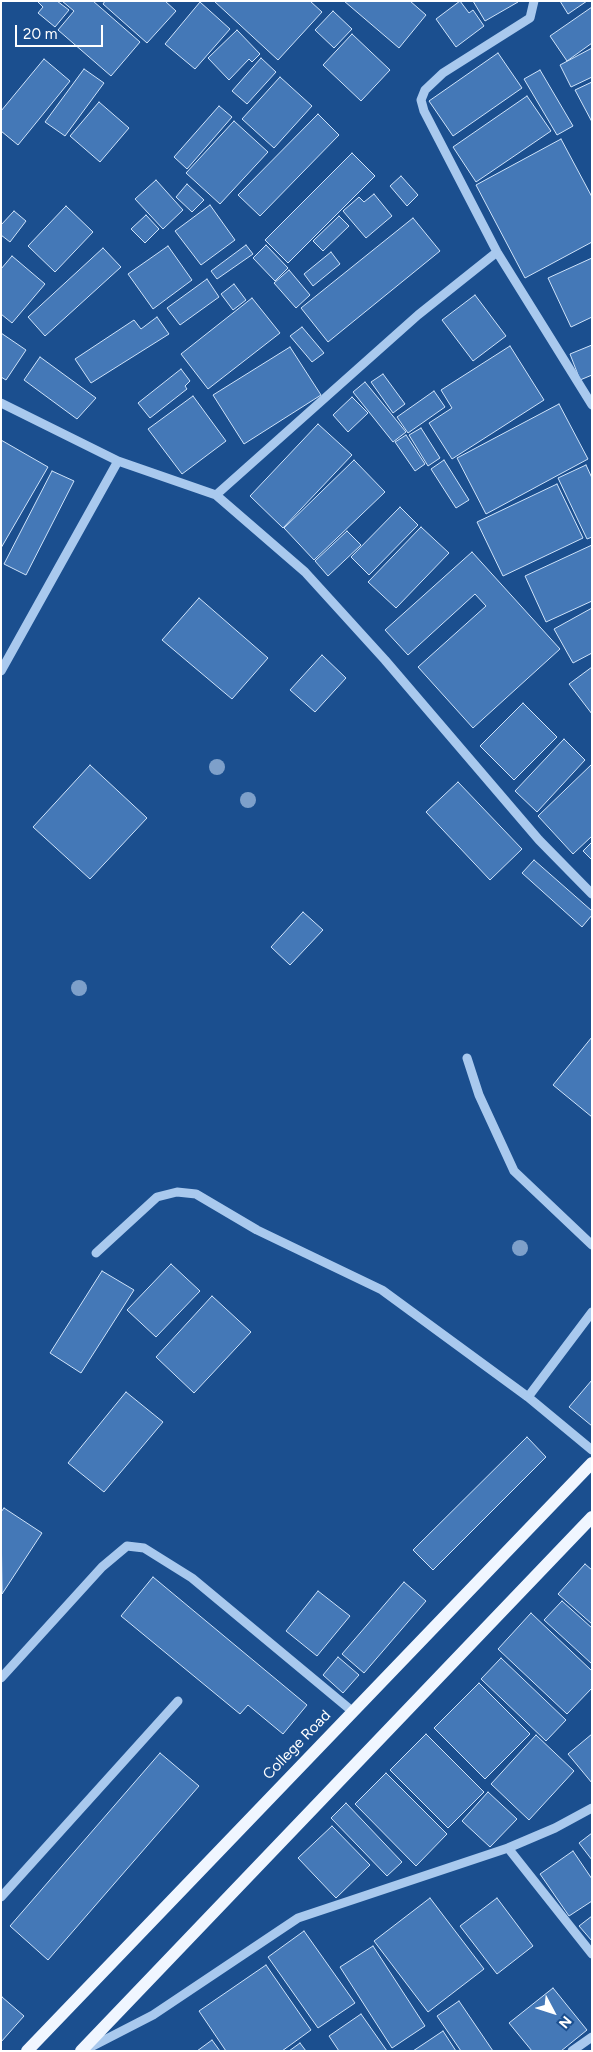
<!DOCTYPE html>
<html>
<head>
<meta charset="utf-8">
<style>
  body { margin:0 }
  #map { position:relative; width:593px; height:2052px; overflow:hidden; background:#1b4f8f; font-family:Figtree,sans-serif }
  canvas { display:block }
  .frame { position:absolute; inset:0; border:2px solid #fff; pointer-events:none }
  .north { position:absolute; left:528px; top:1987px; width:50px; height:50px; -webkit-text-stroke:4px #1b4f8f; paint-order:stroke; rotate:130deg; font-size:14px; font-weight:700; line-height:20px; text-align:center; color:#fff }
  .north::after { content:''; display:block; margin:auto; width:18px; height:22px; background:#fff; clip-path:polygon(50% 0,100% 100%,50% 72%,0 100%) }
  .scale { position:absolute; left:15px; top:25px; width:88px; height:22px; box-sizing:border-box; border:2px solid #fff; border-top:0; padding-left:6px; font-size:15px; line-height:18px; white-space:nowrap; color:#fff; -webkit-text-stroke:4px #1b4f8f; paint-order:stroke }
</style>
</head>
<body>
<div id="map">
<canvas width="593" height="2052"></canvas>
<div class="frame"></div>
<div class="north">N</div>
<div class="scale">20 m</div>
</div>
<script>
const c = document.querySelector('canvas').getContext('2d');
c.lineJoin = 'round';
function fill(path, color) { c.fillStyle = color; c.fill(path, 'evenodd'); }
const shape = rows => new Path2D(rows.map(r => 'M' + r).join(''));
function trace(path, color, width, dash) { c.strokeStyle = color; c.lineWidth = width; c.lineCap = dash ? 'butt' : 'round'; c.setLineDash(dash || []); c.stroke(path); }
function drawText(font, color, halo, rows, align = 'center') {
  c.font = font + ' Figtree,sans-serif'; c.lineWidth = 5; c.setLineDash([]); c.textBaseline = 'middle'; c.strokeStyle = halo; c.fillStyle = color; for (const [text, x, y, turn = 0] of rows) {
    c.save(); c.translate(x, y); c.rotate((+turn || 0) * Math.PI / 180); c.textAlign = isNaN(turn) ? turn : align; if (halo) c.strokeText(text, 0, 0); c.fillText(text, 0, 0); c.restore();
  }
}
const building = shape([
  [37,1,57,1,69,10,55,27,38,13,43,7,37,1],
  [62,1,93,1,140,42,111,76,58,30,74,11,62,1],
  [105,1,165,1,176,11,147,43,103,4,105,1],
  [214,1,310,1,322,12,278,60,214,1],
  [344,1,410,1,426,15,399,48,344,1],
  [460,1,469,13,473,10,484,26,456,47,436,19,460,1],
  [473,1,517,1,518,2,485,21,473,1],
  [560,1,587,1,568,14,560,1],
  [200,2,230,29,195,69,165,44,200,2],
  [592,7,592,43,567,61,550,36,592,7],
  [333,11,352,29,334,48,315,30,333,11],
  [237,30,260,54,252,62,249,59,229,80,208,58,237,30],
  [352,34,390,70,361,101,323,65,352,34],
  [592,48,592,77,571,87,560,65,592,48],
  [498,53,522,88,453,136,429,101,498,53],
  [261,58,276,72,247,104,232,91,261,58],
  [44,59,70,81,18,145,1,131,1,111,44,59],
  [84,69,104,83,65,136,45,122,84,69],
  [540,70,573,126,557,135,524,79,540,70],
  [280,77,312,106,274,148,242,119,280,77],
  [592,82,592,122,575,90,592,82],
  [527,96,551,131,476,182,453,147,527,96],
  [99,102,129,128,100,162,70,136,99,102],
  [219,106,232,117,187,169,174,157,219,106],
  [318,114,339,135,260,216,238,195,318,114],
  [234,121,268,152,220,204,186,173,234,121],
  [561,139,592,197,592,242,525,278,476,185,561,139],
  [352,153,375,176,288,263,265,240,352,153],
  [401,176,418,195,407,206,390,186,401,176],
  [156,180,183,210,163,229,135,199,156,180],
  [187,184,204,200,192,212,176,197,187,184],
  [374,194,392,216,366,238,343,211,359,197,364,202,374,194],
  [210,205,235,240,201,265,175,231,210,205],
  [66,206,93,232,55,272,28,246,66,206],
  [14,211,26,221,10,242,1,235,1,225,14,211],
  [146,215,159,229,145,243,131,229,146,215],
  [339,216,349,226,323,251,313,241,339,216],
  [413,218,440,251,328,342,301,308,413,218],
  [246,245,253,254,217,279,211,271,246,245],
  [266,245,288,268,275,281,253,258,266,245],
  [168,246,192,280,153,309,128,274,168,246],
  [103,248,121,267,45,336,28,317,103,248],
  [331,252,340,264,313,286,304,274,331,252],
  [12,256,45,284,12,323,1,314,1,269,12,256],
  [592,258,592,317,571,327,548,278,592,258],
  [289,270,310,295,296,308,274,283,289,270],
  [207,279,219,297,180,325,167,308,207,279],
  [234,284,246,300,233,310,221,294,234,284],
  [475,295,506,336,473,361,442,320,475,295],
  [252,298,280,333,208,389,181,354,252,298],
  [157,317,169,334,91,383,75,359,134,320,141,329,157,317],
  [302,327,324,353,312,362,290,336,302,327],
  [1,333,26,350,6,380,1,377,1,333],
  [592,345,592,375,580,380,570,354,592,345],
  [510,346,544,400,452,459,429,423,452,408,441,390,510,346],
  [290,347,321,395,244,444,213,395,290,347],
  [40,357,96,398,77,419,24,380,40,357],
  [181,369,190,381,185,386,187,389,150,418,138,403,181,369],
  [383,374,405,404,393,413,371,382,383,374],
  [365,382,406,432,393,442,353,392,365,382],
  [434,391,445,407,408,433,397,417,434,391],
  [193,396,226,441,182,474,148,429,193,396],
  [352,397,368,413,348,432,333,415,352,397],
  [559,404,588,459,486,514,457,458,559,404],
  [318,424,352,455,283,528,250,496,318,424],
  [421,428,440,458,428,466,409,435,421,428],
  [406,435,425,464,415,471,395,442,406,435],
  [1,440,48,467,1,548,1,440],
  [354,460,385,492,314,560,284,528,354,460],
  [444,460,469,500,456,508,431,469,444,460],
  [586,465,592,478,592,537,587,539,558,478,586,465],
  [52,471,74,481,26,575,4,564,52,471],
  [557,484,583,538,503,576,477,522,557,484],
  [400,507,418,525,369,575,351,557,400,507],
  [421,527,449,553,396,608,368,582,421,527],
  [347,531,361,545,328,576,315,561,347,531],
  [592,545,592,601,546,622,525,576,592,545],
  [472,552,560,649,473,728,418,667,486,606,475,594,408,655,385,630,472,552],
  [199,598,268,658,232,699,162,640,199,598],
  [592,608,592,653,573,663,554,629,592,608],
  [322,655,346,678,315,712,290,690,322,655],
  [592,667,592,714,569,684,592,667],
  [523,703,557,737,514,780,480,746,523,703],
  [564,739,585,760,537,812,515,791,564,739],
  [592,764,592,836,573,854,538,816,592,764],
  [90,765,147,818,90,879,33,827,90,765],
  [458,782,522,849,490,880,426,812,458,782],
  [592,842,592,860,583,851,592,842],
  [534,860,592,911,592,915,582,927,522,873,534,860],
  [303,912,323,930,290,965,271,947,303,912],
  [592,1037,592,1117,553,1085,592,1037],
  [171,1264,200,1291,156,1337,127,1310,171,1264],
  [102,1271,134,1290,81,1373,50,1353,102,1271],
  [212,1296,251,1332,194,1393,156,1357,212,1296],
  [592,1380,592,1426,569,1407,592,1380],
  [126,1392,163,1422,104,1492,68,1463,126,1392],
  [527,1437,546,1457,433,1570,413,1550,527,1437],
  [4,1508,42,1533,2,1594,1,1512,4,1508],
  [585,1564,592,1570,592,1624,558,1594,585,1564],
  [153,1577,307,1705,283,1734,248,1705,240,1714,121,1616,153,1577],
  [404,1582,426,1601,364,1673,342,1654,404,1582],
  [318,1591,350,1616,317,1656,286,1631,318,1591],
  [562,1601,592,1628,592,1664,544,1620,562,1601],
  [531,1613,592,1671,592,1688,567,1714,498,1649,531,1613],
  [338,1657,359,1675,343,1693,323,1675,338,1657],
  [501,1658,566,1720,546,1741,481,1679,501,1658],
  [479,1683,530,1734,485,1779,434,1728,479,1683],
  [426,1734,484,1792,448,1828,390,1770,426,1734],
  [592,1734,592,1783,568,1754,592,1734],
  [536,1735,574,1771,529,1820,491,1784,536,1735],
  [160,1753,199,1786,48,1960,10,1926,160,1753],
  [386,1773,447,1834,416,1866,355,1804,386,1773],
  [488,1792,517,1819,490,1847,462,1821,488,1792],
  [346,1803,402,1862,387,1876,331,1818,346,1803],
  [332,1826,370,1865,336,1898,298,1858,332,1826],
  [592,1833,592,1860,579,1843,592,1833],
  [573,1851,592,1879,592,1901,569,1916,540,1874,573,1851],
  [430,1898,484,1969,428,2012,374,1941,430,1898],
  [497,1898,533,1946,497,1974,460,1926,497,1898],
  [592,1916,592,1941,579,1926,592,1916],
  [304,1931,355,2003,318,2028,268,1957,304,1931],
  [373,1946,425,2026,392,2048,340,1967,373,1946],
  [266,1965,311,2030,282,2051,226,2051,199,2011,266,1965],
  [553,1988,587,2030,561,2051,532,2051,509,2023,553,1988],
  [2,1997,24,2016,1,2042,1,1998,2,1997],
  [459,2001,493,2051,461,2051,437,2016,459,2001],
  [361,2014,387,2051,339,2051,329,2036,361,2014],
  [443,2031,456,2051,413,2051,443,2031],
  [212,2040,220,2051,197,2051,212,2040],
  [300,2043,306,2051,289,2051,300,2043]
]);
fill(building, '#4478b7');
trace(building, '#cfe3fa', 1);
trace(shape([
  [534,1,530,18,443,73,425,90,421,100,424,111,497,252,592,405],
  [1,403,118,461,216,495,305,572,385,660,539,840,592,894],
  [216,495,418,315,497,252],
  [1,671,118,461],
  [467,1058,479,1095,514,1171,592,1245],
  [96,1253,157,1197,177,1192,196,1194,257,1230,382,1290,528,1397,592,1450],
  [528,1397,592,1312],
  [1,1678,102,1567,127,1546,144,1548,192,1578,352,1711],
  [508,1848,592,1954],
  [1,1897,178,1701],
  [85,2050,153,2015,298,1918,508,1848,555,1828,592,1808],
  [572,2051,592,2037]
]), '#a9c9ee', 9);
trace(shape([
  [27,2051,592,1463],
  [81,2051,592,1517]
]), '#f0f6ff', 12);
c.fillStyle = '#7ea0ca';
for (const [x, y] of [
  [217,767],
  [248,800],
  [79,988],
  [520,1248]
]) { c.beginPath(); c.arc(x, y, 8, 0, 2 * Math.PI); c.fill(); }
drawText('15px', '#fff', '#1b4f8f', [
  ["College Road",297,1745,-46]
]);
</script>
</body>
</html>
